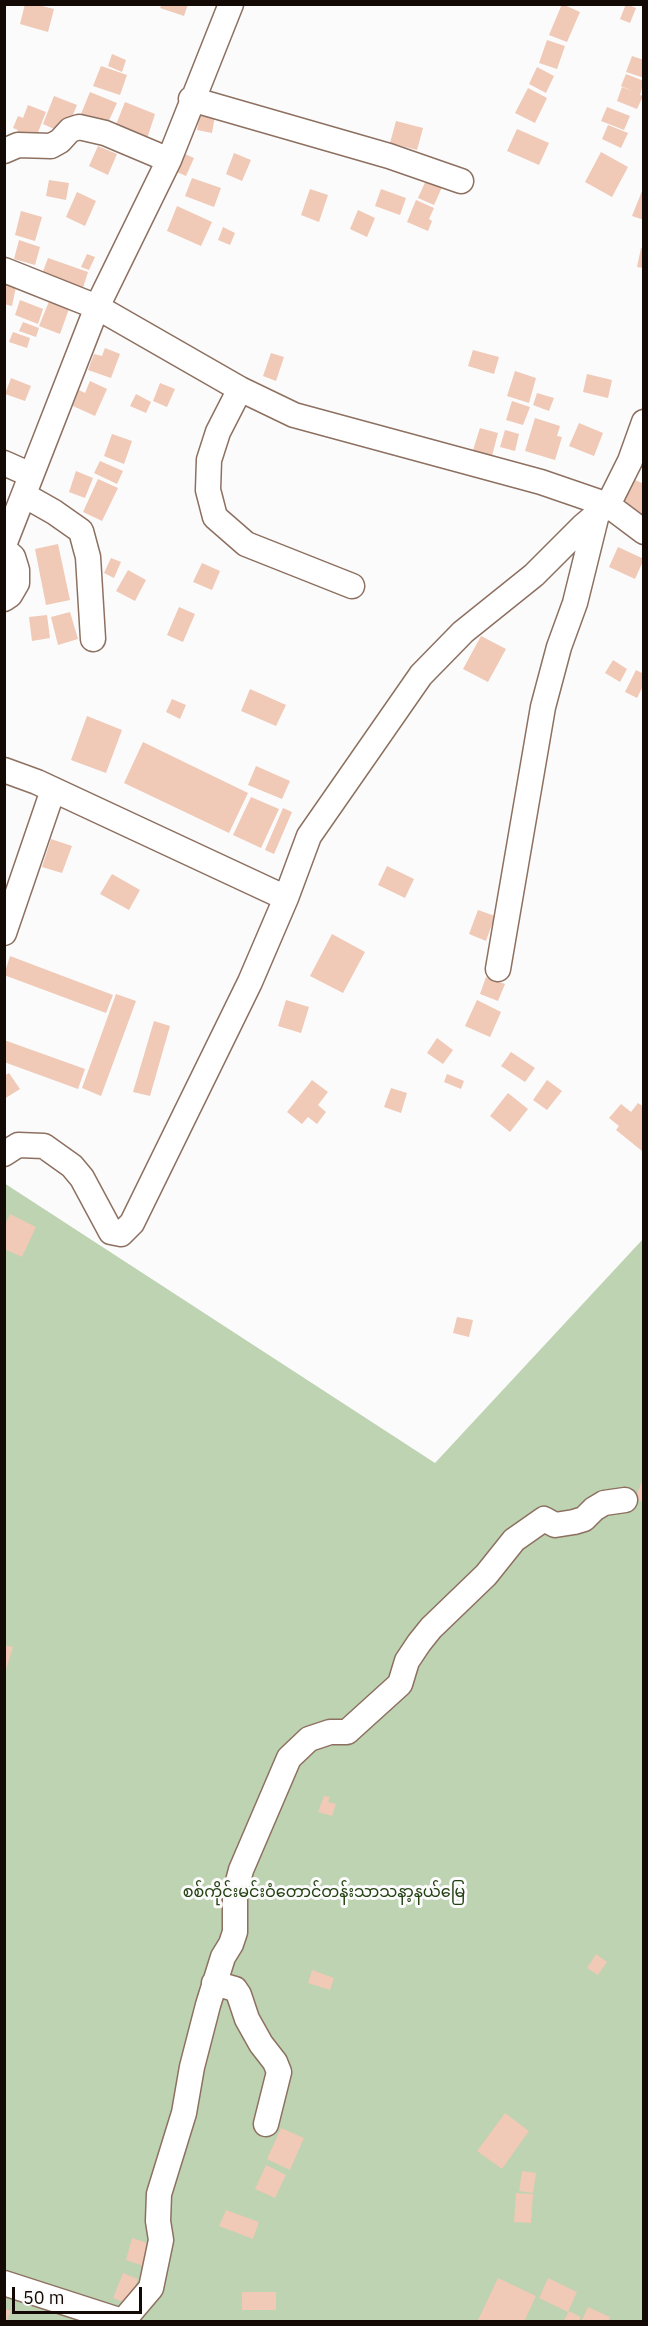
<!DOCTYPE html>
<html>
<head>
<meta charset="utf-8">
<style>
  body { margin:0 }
  #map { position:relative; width:648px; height:2326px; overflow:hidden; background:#fbfbfb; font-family:"IBM Plex Sans",sans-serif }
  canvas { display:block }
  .frame { position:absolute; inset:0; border:6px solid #140a05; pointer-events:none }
  .scale { position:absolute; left:12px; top:2287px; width:130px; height:27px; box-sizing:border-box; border:3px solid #140a05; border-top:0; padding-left:8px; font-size:18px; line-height:21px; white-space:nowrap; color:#140a05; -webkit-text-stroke:4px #fbfbfb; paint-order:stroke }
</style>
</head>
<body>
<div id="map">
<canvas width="648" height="2326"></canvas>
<div class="frame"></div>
<div class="scale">50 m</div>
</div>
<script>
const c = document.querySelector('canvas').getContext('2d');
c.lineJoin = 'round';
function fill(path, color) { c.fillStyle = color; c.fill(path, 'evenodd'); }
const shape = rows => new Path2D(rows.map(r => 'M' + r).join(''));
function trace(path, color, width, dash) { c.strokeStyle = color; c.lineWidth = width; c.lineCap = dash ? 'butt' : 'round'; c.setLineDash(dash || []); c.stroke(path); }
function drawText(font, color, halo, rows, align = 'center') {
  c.font = font + ' "IBM Plex Sans","Noto Sans Myanmar",sans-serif'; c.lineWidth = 6; c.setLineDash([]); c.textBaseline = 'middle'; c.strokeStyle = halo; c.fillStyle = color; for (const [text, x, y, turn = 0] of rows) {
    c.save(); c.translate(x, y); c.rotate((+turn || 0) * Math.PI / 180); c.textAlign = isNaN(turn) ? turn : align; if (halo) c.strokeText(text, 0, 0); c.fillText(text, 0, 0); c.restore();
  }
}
fill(shape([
  [4,1183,435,1463,643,1239,643,2321,5,2321]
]), '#bdd3b2');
fill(shape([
  [25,4,34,4,54,9,48,32,20,24],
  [162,4,188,4,184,16,160,8],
  [562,4,580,12,567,42,549,35],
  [626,4,636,8,630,23,620,19],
  [547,40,565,46,557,69,539,63],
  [112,54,126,60,122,72,108,66],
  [632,56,644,60,644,78,626,72],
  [101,66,127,75,120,95,93,86],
  [537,67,554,76,546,93,529,84],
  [626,74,644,81,640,95,643,96,637,109,617,101,622,87,635,92,621,86],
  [528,88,547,98,535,123,515,113],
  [90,92,117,103,107,125,81,114],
  [54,96,77,105,65,134,43,124],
  [125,102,155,114,145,145,113,132],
  [28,105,46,112,33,145,15,138,18,130,13,128,18,116,23,118],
  [607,107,630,116,624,130,601,121],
  [201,108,216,110,212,133,197,130],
  [396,121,423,128,417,150,390,143],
  [608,125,628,133,621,148,602,139],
  [517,129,549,143,539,165,507,151],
  [98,146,117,154,108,175,89,166],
  [176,150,194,158,186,176,168,168],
  [601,152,628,167,612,197,585,182],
  [234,153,251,160,242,181,226,174],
  [192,178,221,188,214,207,185,196],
  [427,178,443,185,434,205,418,198],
  [49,180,69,183,66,200,46,196],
  [644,186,644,220,632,216],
  [310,189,328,195,319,222,301,215],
  [381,189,406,198,400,215,375,206],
  [77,192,96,201,85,226,66,217],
  [416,200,434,208,429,219,432,221,428,231,407,222],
  [177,206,212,222,201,246,167,231],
  [358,210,375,218,367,237,350,229],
  [21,211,42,217,35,241,15,235],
  [223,227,235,233,230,245,218,240],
  [19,240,40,247,35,265,14,259],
  [641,248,644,249,644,268,637,267],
  [87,254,95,257,89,270,81,267],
  [48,258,88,272,83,288,42,274],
  [4,279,17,282,12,306,4,304],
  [50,299,70,306,60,334,39,326],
  [20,300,43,309,38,324,15,315],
  [23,322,39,328,36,337,19,331],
  [13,332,30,338,27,348,9,342],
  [105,348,120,354,111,378,88,370,94,354,102,356],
  [473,350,499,357,494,374,468,366],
  [271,353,284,357,276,381,263,376],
  [515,371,536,378,529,403,507,396],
  [587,374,612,380,608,398,583,392],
  [11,378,31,386,25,401,5,394],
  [90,381,107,389,95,416,73,406,79,390,85,393],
  [160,383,175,389,167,407,153,401],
  [537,393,554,398,549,411,533,405],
  [136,394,151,402,146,413,130,406],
  [512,401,530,407,523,425,506,420],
  [535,418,560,426,557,436,562,437,555,460,525,451],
  [579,423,603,433,594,456,569,446],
  [480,428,498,433,492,456,473,450],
  [505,430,519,434,515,451,500,447],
  [112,434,132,441,124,464,104,456],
  [100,461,123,471,117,484,94,473],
  [76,471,93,478,85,498,69,492],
  [631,478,644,484,644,519,617,506],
  [98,479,118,488,102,521,83,512],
  [58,544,70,600,46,605,35,549],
  [618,547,644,559,635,579,609,567],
  [111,558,121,562,114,578,104,573],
  [202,563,220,571,212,590,193,582],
  [128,570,146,580,135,601,116,591],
  [179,607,195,614,183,642,167,635],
  [70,612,78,639,58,645,51,617],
  [47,615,50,638,32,641,29,617],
  [481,636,506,649,488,682,463,669],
  [613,660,627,669,620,682,605,673],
  [636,670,644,674,644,684,637,698,625,692],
  [250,689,286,705,276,726,241,711],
  [172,699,186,705,180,719,166,712],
  [87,716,122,730,106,773,71,760],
  [143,742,248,793,229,833,124,783],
  [256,766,290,781,282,799,248,785],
  [251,797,279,809,261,848,233,835],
  [283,808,292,812,274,854,265,850],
  [51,839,72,846,62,873,42,867],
  [387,866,414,879,405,898,378,885],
  [112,874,140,890,129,910,100,894],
  [478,910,495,916,486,941,469,934],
  [332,934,365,952,343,993,310,976],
  [10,956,113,995,106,1013,4,975],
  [486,977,505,984,498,1001,480,994],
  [116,994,136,1001,101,1096,82,1088],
  [286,1000,309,1007,301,1033,278,1026],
  [477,1000,501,1012,490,1037,465,1026],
  [154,1021,170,1026,150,1096,133,1092],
  [437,1038,453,1050,443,1064,427,1053],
  [4,1040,85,1069,78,1089,4,1062],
  [511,1052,535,1068,525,1082,501,1066],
  [9,1073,20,1089,4,1099,4,1076],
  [447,1074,464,1081,461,1089,444,1082],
  [312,1080,328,1092,318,1105,326,1112,317,1124,308,1117,302,1124,287,1112],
  [547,1080,562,1091,547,1110,533,1100],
  [391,1088,407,1093,401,1113,384,1107],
  [508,1093,528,1109,510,1132,490,1116],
  [638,1103,644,1107,642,1151,616,1130,619,1126,609,1118,621,1104,631,1112],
  [10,1214,36,1227,22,1257,4,1249,4,1227],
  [457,1317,473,1320,469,1337,453,1333],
  [641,1483,644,1484,643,1502,635,1499],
  [4,1645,13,1647,5,1673,4,1672],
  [324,1796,330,1797,328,1802,336,1804,332,1816,318,1812],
  [596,1954,607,1962,598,1975,587,1968],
  [312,1970,334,1978,330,1990,308,1983],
  [505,2113,529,2131,502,2169,477,2151],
  [281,2128,304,2138,290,2170,267,2159],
  [266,2165,286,2175,275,2198,255,2189],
  [522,2171,536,2173,533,2193,519,2191],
  [516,2193,533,2194,531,2223,514,2222],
  [226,2210,259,2222,253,2239,219,2226],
  [132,2238,151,2244,144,2266,126,2260],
  [123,2273,138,2279,128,2304,113,2298],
  [498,2278,536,2296,524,2322,477,2322],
  [548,2278,577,2292,568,2312,539,2298],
  [242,2292,276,2292,276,2310,242,2310],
  [588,2307,610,2317,608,2322,581,2322],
  [4,2308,11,2311,7,2320,12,2322,4,2322],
  [569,2311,581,2317,578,2322,563,2322]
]), '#f0c9b7');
const minor = shape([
  [191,99,389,156,461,181],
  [4,151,18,145,51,146,60,141,70,130,79,127,105,133,169,160],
  [4,270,97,307,240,389,294,415,541,482,608,505,644,532],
  [240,389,218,432,209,460,208,490,215,517,246,544,352,586],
  [4,463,31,475],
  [24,495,54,512,81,531,88,557,93,639],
  [4,545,97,307,169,160,231,4],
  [4,549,13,557,17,570,17,583,10,595,4,599],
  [4,770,37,782,286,898],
  [4,933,53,790],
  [498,969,543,707,559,647,575,603,597,514],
  [4,1154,18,1145,44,1146,72,1166,82,1178,111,1232,121,1234,132,1223,250,982,286,898,309,836,421,675,463,632,534,575,583,526,608,505,630,461,644,422],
  [214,1983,235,1989,239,1995,247,2019,261,2044,275,2062,279,2072,266,2124],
  [4,2283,125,2322],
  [123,2321,151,2288,161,2240,158,2221,159,2194,184,2113,192,2067,208,2005,223,1957,231,1944,235,1932,235,1893,241,1870,289,1758,309,1739,330,1732,347,1732,400,1684,407,1661,419,1643,431,1628,486,1575,514,1540,544,1519,555,1525,574,1522,584,1519,594,1509,604,1503,625,1500]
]);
trace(minor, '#8d7060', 27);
trace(minor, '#fff', 24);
drawText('16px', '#234011', '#fbfbfb', [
  ["စစ်ကိုင်းမင်းဝံတောင်တန်းသာသနာ့နယ်မြေ",324,1892]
]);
</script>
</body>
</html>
